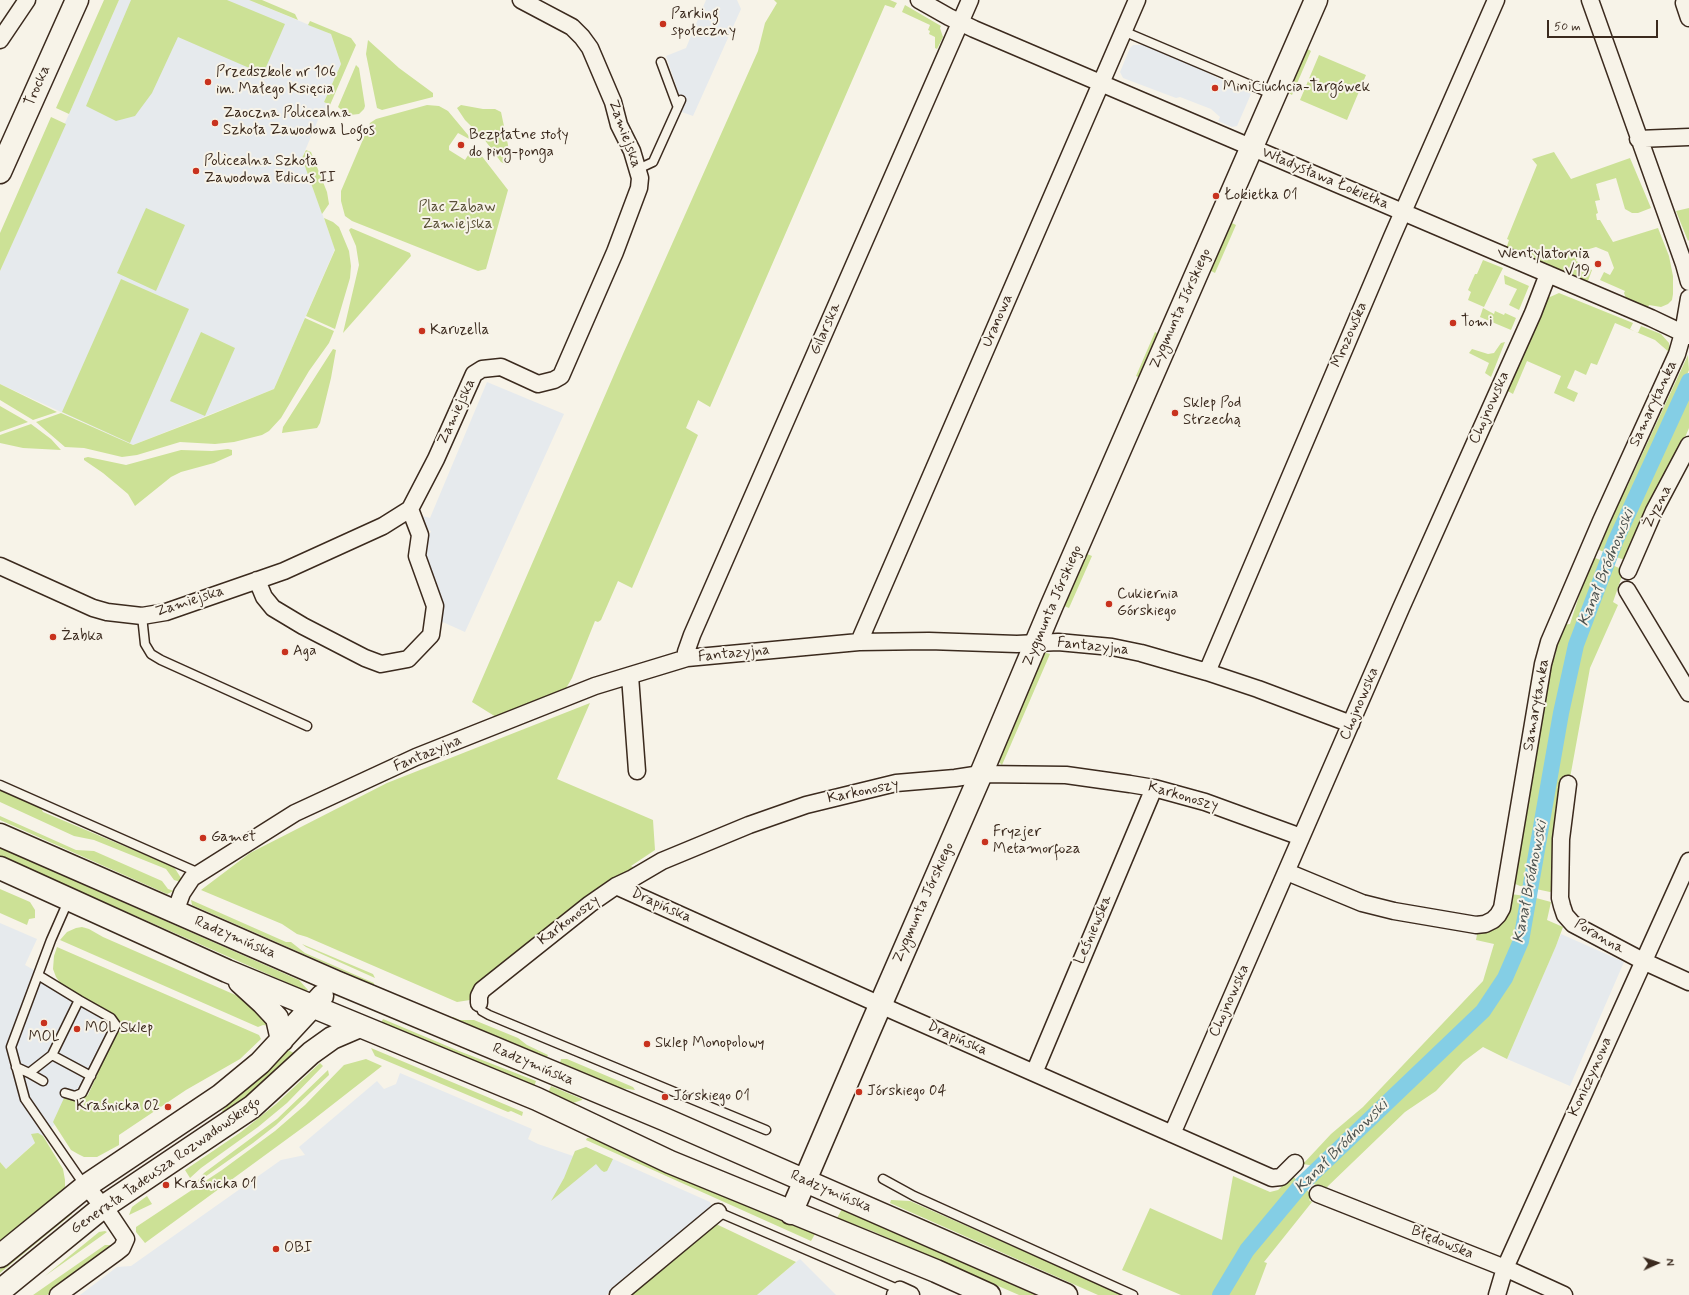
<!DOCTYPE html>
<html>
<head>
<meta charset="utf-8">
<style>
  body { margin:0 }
  #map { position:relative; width:1689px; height:1295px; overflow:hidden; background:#f7f3e8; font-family:Mynerve,sans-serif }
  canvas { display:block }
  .north { position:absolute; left:1637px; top:1243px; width:40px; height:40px; -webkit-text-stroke:3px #f7f3e8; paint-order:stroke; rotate:87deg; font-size:11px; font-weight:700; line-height:16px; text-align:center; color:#3b2a1e }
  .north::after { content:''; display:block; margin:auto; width:14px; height:18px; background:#3b2a1e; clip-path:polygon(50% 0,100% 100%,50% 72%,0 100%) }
  .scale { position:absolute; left:1547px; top:20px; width:111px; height:18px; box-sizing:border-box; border:2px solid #3b2a1e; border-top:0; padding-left:5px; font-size:12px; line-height:14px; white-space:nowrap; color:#3b2a1e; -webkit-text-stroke:3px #f7f3e8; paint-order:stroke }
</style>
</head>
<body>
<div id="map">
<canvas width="1689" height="1295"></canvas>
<div class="north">N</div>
<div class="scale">50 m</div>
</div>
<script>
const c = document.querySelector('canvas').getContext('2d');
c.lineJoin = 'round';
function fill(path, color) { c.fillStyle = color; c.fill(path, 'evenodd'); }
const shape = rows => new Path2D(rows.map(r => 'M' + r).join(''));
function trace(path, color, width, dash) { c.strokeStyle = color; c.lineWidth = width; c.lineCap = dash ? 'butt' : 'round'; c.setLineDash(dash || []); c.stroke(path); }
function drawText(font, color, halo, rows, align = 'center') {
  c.font = font + ' Mynerve,sans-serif'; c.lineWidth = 4; c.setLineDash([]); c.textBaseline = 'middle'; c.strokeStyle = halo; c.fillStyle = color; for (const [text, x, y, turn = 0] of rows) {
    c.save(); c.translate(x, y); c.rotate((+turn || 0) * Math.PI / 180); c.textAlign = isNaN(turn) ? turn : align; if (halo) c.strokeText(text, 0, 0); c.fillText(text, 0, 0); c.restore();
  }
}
fill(shape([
  [119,0,249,0,331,34,341,64,324,102,330,105,324,117,320,115,302,158,335,249,274,389,133,445,0,384,0,271],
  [706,0,737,0,741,9,693,116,682,112,683,106,666,56,686,48],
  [1133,45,1146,45,1183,61,1251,94,1237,126,1232,127,1218,121,1220,117,1211,109,1180,97,1176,98,1123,78,1120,72,1130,48],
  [487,382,564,414,465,632,436,619,420,558,431,531,420,526,423,516,430,518],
  [0,923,37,939,25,965,124,1020,84,1098,6,1169,0,1162],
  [1561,934,1624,962,1570,1086,1507,1059],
  [400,1073,532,1129,528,1139,538,1144,573,1156,575,1151,586,1147,710,1202,712,1210,606,1295,80,1295,117,1267,131,1266,281,1160,305,1155,299,1147,377,1081,384,1089,396,1084],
  [800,1259,836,1295,757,1295,796,1262]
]), '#e6eaed');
fill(shape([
  [104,0,119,0,69,114,56,108],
  [131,0,227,0,285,24,263,74,178,37,152,93,135,116,116,121,86,106],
  [249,0,262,0,295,14,298,20],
  [774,0,890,0,897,3,894,8,885,5,710,407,698,400,686,428,698,435,632,588,618,581,601,620,598,622,595,621,572,678,565,690,496,717,472,702,623,354,758,51,765,23,777,3],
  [905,5,941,26,940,28,943,37,937,49,935,48,935,37,929,34,930,31,928,30,930,25,902,12],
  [310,21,351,38,356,45,330,105,324,102,341,64,331,34,308,25],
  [368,40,399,68,433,93,433,97,382,110,377,108,366,54],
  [1306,48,1311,51,1292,95,1287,92],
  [1319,55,1366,75,1347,120,1300,100],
  [356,65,359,68,365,106,364,109,359,114,350,115,345,113,338,107],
  [427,105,439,106,448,111,473,141,458,133,449,146,449,150,465,160,474,146,508,190,486,269,478,271,352,221,345,216,341,201,341,191,370,123,376,119],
  [461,105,483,109,495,109,501,112,508,145,509,162,507,165,501,162,484,139,465,120,457,108],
  [51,117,66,124,0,271,0,233],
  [306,150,311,152,327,192,329,204,322,214,302,158],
  [1554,152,1571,179,1630,158,1651,208,1638,213,1632,213,1625,209,1616,178,1596,184,1600,200,1595,201,1598,213,1596,214,1597,220,1600,220,1613,242,1658,228,1669,256,1673,276,1673,294,1672,300,1668,304,1661,307,1649,305,1647,309,1627,301,1624,293,1625,291,1600,280,1604,272,1610,275,1614,268,1608,252,1596,247,1579,252,1576,261,1588,266,1588,268,1592,270,1588,281,1585,283,1506,249,1509,240,1507,239,1537,165,1532,159],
  [146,208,185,225,156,291,117,273],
  [1689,208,1689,240,1688,241,1676,211],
  [324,218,333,222,339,227,349,251,351,266,350,278,335,329,306,316,335,250],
  [1230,222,1236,225,1215,273,1209,270],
  [351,228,410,253,411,256,343,333,359,265,356,246,349,230],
  [1483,260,1503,268,1484,307,1468,300,1471,292,1468,290,1475,274,1477,274],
  [1504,275,1529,286,1519,310,1509,305,1517,289,1505,284],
  [121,279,189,309,130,443,62,412],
  [1559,293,1633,323,1630,329,1638,333,1641,326,1661,334,1669,343,1670,353,1655,340,1615,323,1597,365,1591,363,1586,375,1575,370,1567,388,1578,393,1574,402,1554,393,1561,376,1527,361,1513,394,1506,390,1532,336,1546,295,1550,297],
  [1483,308,1494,314,1495,311,1504,315,1505,313,1516,318,1511,330,1480,317],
  [305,318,334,331,329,343,309,371,281,418,269,431,262,435,234,442,215,444,180,442,137,455,122,457,84,448,65,447,36,422,61,413,133,445,203,418,274,389],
  [201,332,235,348,205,416,170,401],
  [1155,332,1160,335,1142,379,1136,376],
  [1505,342,1491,377,1485,373,1489,363,1469,353,1472,349,1488,354,1494,353,1501,343],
  [333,349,336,350,331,378,320,423,317,428,282,433,283,427],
  [1688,355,1689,370,1679,394,1607,553,1599,550,1595,547,1621,489,1627,487],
  [0,384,57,412,33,420,0,400],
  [1689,394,1689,428,1675,461,1628,561,1616,557],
  [0,406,28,422,0,432],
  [31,424,51,439,61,450,23,448,0,443,0,435],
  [228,449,232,450,232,455,214,463,181,472,171,477,135,506,128,494,103,473,84,460,84,458,88,457,126,465,181,450,212,451],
  [1087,554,1092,556,1069,608,1064,606],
  [1590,556,1603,561,1577,629,1568,662,1551,742,1527,887,1520,886,1513,883,1550,663,1555,657,1561,625,1570,624,1582,587,1581,580],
  [1612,565,1624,570,1613,602,1618,605,1590,668,1570,778,1554,890,1550,892,1536,889,1577,660,1597,600],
  [1043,652,1050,654,1002,765,997,760],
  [590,703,557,779,653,820,655,850,631,866,635,868,473,989,470,1000,457,1002,307,937,297,934,282,924,201,890,250,853,387,783],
  [0,789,40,806,43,812,174,867,181,878,181,882,174,880,166,869,94,840,74,836,0,802],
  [0,816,76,850,94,851,162,881,168,889,174,891,167,894,0,820],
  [0,848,299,980,308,990,306,991,0,856],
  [0,889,30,902,35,910,35,918,29,919,27,925,0,913],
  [1511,894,1525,896,1526,902,1518,935,1506,966,1481,1006,1431,1055,1315,1166,1303,1164,1331,1134,1363,1107,1483,981,1494,944,1476,940,1478,929],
  [1536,898,1551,902,1547,920,1563,927,1556,946,1507,1059,1483,1047,1463,1062,1436,1091,1405,1112,1326,1188,1323,1186,1320,1189,1312,1182,1483,1018,1508,981,1520,956,1527,939],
  [191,900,286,942,291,942,305,953,374,983,374,985,192,905],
  [82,927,89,929,103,937,256,1004,270,1026,263,1025,258,1027,60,940,67,932,76,928],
  [302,944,373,974,375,978,306,947],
  [57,947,259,1035,261,1039,240,1059,186,1090,119,1135,119,1145,97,1157,84,1157,78,1154,71,1150,53,1122,64,1098,74,1100,80,1100,88,1095,118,1028,64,988,56,977,53,969,54,956],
  [453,1017,460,1020,474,1020,518,1038,527,1045,548,1055,547,1057,452,1018],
  [383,1019,459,1051,536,1081,534,1087,381,1023],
  [284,1048,294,1053,257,1088,224,1114,222,1111],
  [371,1048,523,1112,522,1116,511,1111,508,1112,375,1056],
  [366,1059,382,1066,309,1123,145,1243,136,1232,136,1227,222,1170,275,1131,305,1105,344,1065],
  [561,1059,567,1059,633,1087,635,1090,620,1088,560,1063],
  [320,1063,323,1066,287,1103,258,1127,201,1168,190,1178,185,1170,241,1132,276,1104],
  [328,1070,329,1075,276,1125,253,1143,195,1184,204,1173,277,1119],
  [551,1086,582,1099,582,1100,573,1103,548,1093],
  [38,1133,43,1136,63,1169,65,1180,65,1187,62,1194,0,1246,0,1162,6,1169,35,1143,31,1134],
  [587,1138,595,1138,695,1184,815,1234,811,1241,586,1140],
  [586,1147,613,1159,607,1171,604,1172,601,1170,596,1164,551,1201,564,1178,575,1151],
  [1233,1176,1270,1192,1278,1190,1293,1176,1299,1183,1261,1223,1237,1255,1214,1295,1181,1295,1122,1270,1150,1208,1222,1240],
  [1306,1189,1313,1196,1309,1200,1312,1202,1264,1262,1267,1263,1255,1295,1225,1295,1246,1259,1282,1215],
  [147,1196,152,1204,129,1215,132,1207],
  [891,1200,910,1201,1123,1295,1098,1295,890,1203],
  [842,1209,898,1234,1036,1295,1019,1295,872,1231,837,1218],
  [70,1212,72,1214,0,1273,0,1269,52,1226],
  [714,1223,796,1262,757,1295,626,1295],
  [105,1231,107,1232,45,1276,99,1232],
  [105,1245,111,1245,112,1248,47,1295,33,1295]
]), '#cce196');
trace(shape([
  [1220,1295,1247,1250,1303,1183,1483,1011,1505,978,1521,941,1561,713,1576,645,1615,542,1689,381]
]), '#84cee5', 16);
const lane = shape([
  [1123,31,1274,95],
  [661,62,677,105],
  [638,169,653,162,681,100],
  [142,616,145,644,151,654,161,660,307,726],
  [0,785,199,873],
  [69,899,51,940,11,1047,25,1099,85,1186],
  [479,1003,482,1011,489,1015,766,1130],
  [52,1055,91,1076],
  [16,1067,29,1073,52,1055,79,1000,38,975],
  [29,1073,43,1081],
  [65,1093,75,1096,82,1093,116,1025,111,1018,79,1000],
  [883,1179,914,1196,1133,1295],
  [718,1212,900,1290]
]);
const street = shape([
  [919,0,949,17,974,29,1651,318,1689,336],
  [1590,0,1684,264,1689,282],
  [1684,3,1689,18],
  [0,40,27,0],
  [1638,139,1689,137],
  [0,566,93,608,107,612,142,616,166,612,284,571,383,526,410,509,436,459,474,374,482,369,501,367,538,384,554,380,561,376,615,252,639,188,640,178,632,151,619,125,613,102,590,48,582,37,572,27,521,0],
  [1628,571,1654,511,1689,445],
  [257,580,264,597,273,608,303,626,365,658,381,664,408,659,431,635,435,606,417,556,420,535,410,509],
  [1627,590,1689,693],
  [859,642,1137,0],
  [687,658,686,652,692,635,970,0],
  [1207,672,1392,237,1496,0],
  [630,676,637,771],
  [1568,784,1561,839,1560,898,1562,906,1565,915,1573,924,1643,961,1689,982],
  [1287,872,1362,903,1394,911,1476,925,1485,924,1493,920,1498,915,1502,908,1543,664,1549,642,1601,521,1677,354,1683,333,1689,298],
  [616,886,896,1012,1272,1178,1281,1177,1295,1163],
  [175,912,182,893,192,878,295,813,416,757,595,686,687,658,859,642,929,641,1017,644,1058,642,1112,647,1141,653,1207,672,1258,689,1351,724],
  [479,1003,479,996,482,990,590,904,616,886,633,878,662,861,749,825,806,805,896,783,955,778,981,774,1066,775,1130,784,1154,788,1205,802,1301,837],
  [1034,1073,1154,788],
  [1172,1134,1401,608,1533,313,1548,274],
  [1318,1194,1505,1268,1564,1295],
  [58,1295,117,1252,122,1248,126,1239,110,1215,86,1186],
  [618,1295,718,1212],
  [895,1295,900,1290,911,1295],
  [1497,1295,1505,1268,1689,861]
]);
const secondary = shape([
  [0,172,77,0],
  [0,835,336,982,664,1119,1066,1295],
  [0,868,227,971,537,1099,670,1162,936,1271,989,1295],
  [240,982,263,1003,277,1018,282,1040],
  [791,1213,869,1031,981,774,1052,605,1316,0],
  [0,1256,86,1186,220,1096,260,1063,322,996],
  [0,1291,103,1207,252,1107,311,1053,332,1038,360,1026]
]);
trace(lane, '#3b2a1e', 11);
trace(street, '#3b2a1e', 19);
trace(secondary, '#3b2a1e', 25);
trace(lane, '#f7f3e8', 8);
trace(street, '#f7f3e8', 16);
trace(secondary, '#f7f3e8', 22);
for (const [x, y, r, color] of [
  [663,24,4,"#c8321e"],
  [208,82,4,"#c8321e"],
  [1215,88,4,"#c8321e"],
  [215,123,4,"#c8321e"],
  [461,145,4,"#c8321e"],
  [196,171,4,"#c8321e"],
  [1216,196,4,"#c8321e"],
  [1598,264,4,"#c8321e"],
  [1453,323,4,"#c8321e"],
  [422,331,4,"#c8321e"],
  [1175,413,4,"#c8321e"],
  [1109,604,4,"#c8321e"],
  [53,637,4,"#c8321e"],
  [285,652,4,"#c8321e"],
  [203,838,4,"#c8321e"],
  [985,842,4,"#c8321e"],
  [44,1023,4,"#c8321e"],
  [77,1029,4,"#c8321e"],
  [647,1044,4,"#c8321e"],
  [859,1092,4,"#c8321e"],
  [665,1097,4,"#c8321e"],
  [168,1107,4,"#c8321e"],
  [166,1185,4,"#c8321e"],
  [276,1249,4,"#c8321e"]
]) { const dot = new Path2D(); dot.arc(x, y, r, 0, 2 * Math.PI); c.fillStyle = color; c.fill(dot); trace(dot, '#f7f3e8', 1.5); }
drawText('15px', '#3b2a1e', '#f7f3e8', [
  ["Parking",671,15],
  ["społeczny",671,32],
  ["Przedszkole nr 106",216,73],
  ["im. Małego Księcia",216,90],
  ["MiniCiuchcia-Targówek",1223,88],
  ["Zaoczna Policealna",223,114],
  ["Szkoła Zawodowa Logos",223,131],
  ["Bezpłatne stoły",469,136],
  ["do ping-ponga",469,153],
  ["Policealna Szkoła",204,162],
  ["Zawodowa Edicus II",204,179],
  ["Łokietka 01",1224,196],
  ["Wentylatornia",1590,255,"right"],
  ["V19",1590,272,"right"],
  ["Tomi",1461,323],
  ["Karuzella",430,331],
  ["Sklep Pod",1183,404],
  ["Strzechą",1183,421],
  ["Cukiernia",1117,595],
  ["Górskiego",1117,612],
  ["Żabka",61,637],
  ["Aga",293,652],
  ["Fryzjer",993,833],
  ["Metamorfoza",993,850],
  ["Gamet",211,838],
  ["MOL Sklep",85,1029],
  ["MOL",44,1038,"center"],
  ["Sklep Monopolowy",655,1044],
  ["Jórskiego 04",867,1092],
  ["Jórskiego 01",673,1097],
  ["Kraśnicka 02",160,1107,"right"],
  ["Kraśnicka 01",174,1185],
  ["OBI",284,1249]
], 'left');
drawText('15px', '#3b2a1e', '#f7f3e8', [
  ["Trocka",38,86,-66],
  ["Zamiejska",624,134,70],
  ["Władysława Łokietka",1325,179,23],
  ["Zygmunta Jórskiego",1181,309,-66],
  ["Uranowa",998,321,-67],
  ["Gilarska",826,329,-66],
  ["Mrozowska",1350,335,-67],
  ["Samarytanka",1654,404,-65],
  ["Chojnowska",1490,408,-66],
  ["Zamiejska",457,412,-65],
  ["Żyzna",1658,507,-63],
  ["Zamiejska",190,602,-18],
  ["Zygmunta Jórskiego",1053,606,-67],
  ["Fantazyjna",1093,647,6],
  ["Fantazyjna",734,654,-6],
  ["Chojnowska",1360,704,-67],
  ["Samarytanka",1537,705,-80],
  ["Fantazyjna",428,754,-23],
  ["Karkonoszy",863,792,-12],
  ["Karkonoszy",1183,797,16],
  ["Zygmunta Jórskiego",924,903,-66],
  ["Drapińska",661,906,24],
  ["Karkonoszy",569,921,-37],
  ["Leśniewska",1094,930,-67],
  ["Poranna",1599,937,30],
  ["Radzymińska",235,938,23],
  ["Chojnowska",1230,1001,-66],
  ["Drapińska",957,1039,24],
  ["Radzymińska",533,1065,23],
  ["Koniczynowa",1591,1077,-66],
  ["Generała Tadeusza Rozwadowskiego",166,1166,-35],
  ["Radzymińska",831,1192,23],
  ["Błędowska",1442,1243,22]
]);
drawText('15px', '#584f36', '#f7f3e8', [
  ["Plac Zabaw",457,208],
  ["Zamiejska",457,225]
]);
drawText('italic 16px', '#4d5350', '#f7f3e8', [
  ["Kanał Bródnowski",1607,568,-68],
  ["Kanał Bródnowski",1531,882,-79],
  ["Kanał Bródnowski",1342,1147,-45]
]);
</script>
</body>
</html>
